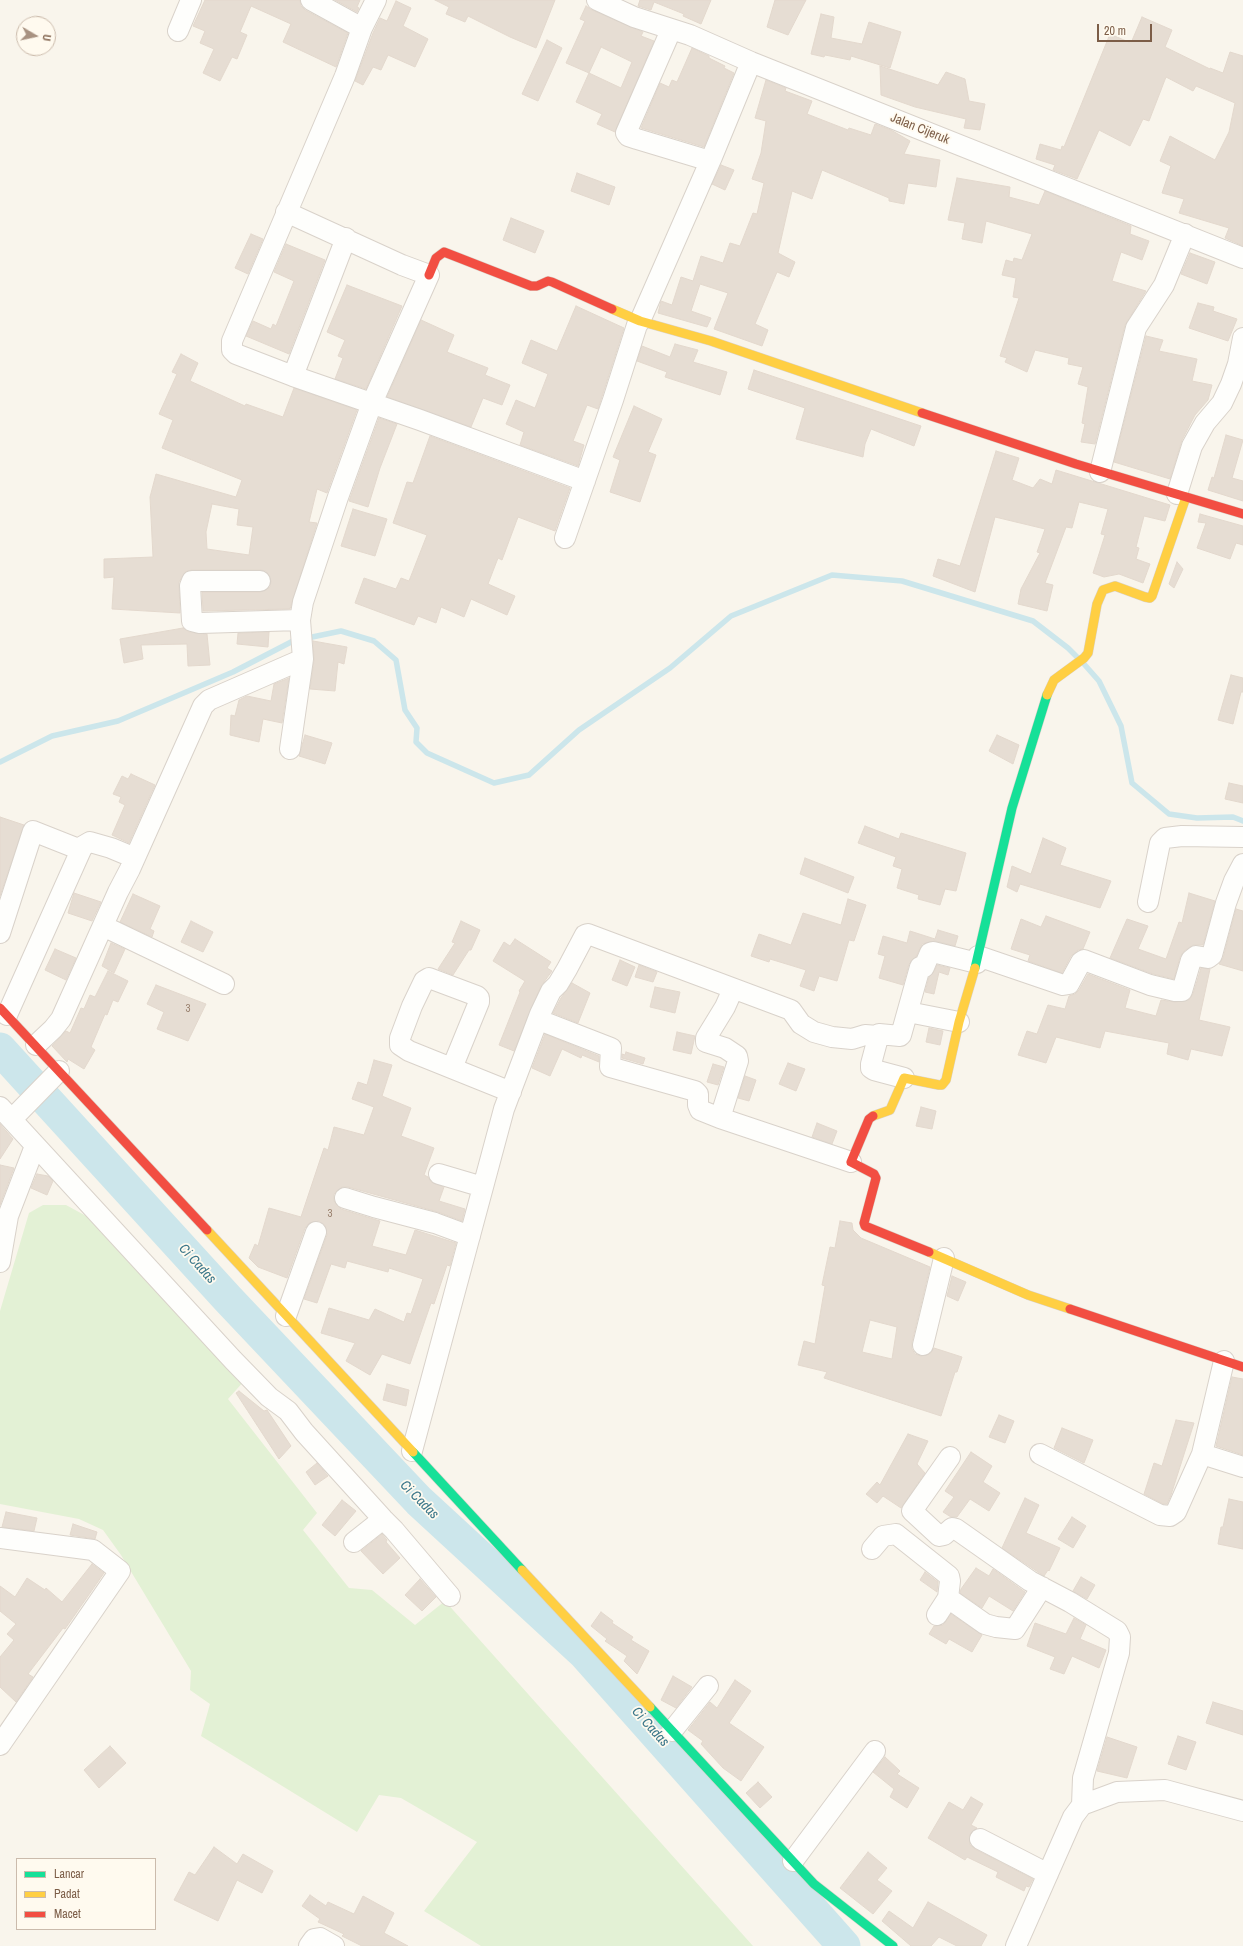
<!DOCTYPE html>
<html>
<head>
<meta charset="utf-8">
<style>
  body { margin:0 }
  #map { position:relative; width:1243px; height:1946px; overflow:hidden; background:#f9f5ec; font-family:"Archivo Narrow",sans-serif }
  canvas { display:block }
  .legend { position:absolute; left:16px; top:1858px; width:140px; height:72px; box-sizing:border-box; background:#fffaef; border:1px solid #cbbbac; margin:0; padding:5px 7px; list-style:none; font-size:12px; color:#7c5d47 }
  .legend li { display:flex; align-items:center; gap:8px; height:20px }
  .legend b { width:20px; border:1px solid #cbbbac }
  .north { position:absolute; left:16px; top:16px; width:40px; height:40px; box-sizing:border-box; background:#fffaef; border:1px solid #cbbbac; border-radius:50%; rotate:99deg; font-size:11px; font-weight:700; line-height:16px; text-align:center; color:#7c5d47 }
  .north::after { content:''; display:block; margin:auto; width:14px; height:18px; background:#a89281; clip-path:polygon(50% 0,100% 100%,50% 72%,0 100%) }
  .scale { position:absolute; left:1097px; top:24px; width:55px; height:18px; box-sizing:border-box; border:2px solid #7c5d47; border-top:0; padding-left:5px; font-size:12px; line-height:14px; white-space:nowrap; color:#7c5d47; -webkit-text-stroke:3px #fffaef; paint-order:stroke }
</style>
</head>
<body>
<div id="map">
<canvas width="1243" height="1946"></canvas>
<ul class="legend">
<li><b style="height:5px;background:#16e098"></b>Lancar</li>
<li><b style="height:5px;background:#ffcf43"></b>Padat</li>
<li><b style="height:5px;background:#f24e42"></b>Macet</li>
</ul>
<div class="north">U</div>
<div class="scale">20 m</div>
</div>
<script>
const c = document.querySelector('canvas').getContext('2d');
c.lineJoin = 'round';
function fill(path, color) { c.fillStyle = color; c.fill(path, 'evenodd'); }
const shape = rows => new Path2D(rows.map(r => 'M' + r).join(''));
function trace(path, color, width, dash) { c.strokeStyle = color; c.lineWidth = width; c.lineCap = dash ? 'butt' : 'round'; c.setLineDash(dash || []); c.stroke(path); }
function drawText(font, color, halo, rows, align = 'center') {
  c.font = font + ' "Archivo Narrow",sans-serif'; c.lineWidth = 3.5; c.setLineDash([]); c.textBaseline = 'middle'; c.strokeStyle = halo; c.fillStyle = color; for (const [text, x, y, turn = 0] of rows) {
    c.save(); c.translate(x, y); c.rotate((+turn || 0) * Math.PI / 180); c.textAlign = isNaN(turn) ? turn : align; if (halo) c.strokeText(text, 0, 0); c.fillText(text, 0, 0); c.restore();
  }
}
fill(shape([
  [43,1205,66,1205,88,1217,245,1380,228,1399,317,1513,303,1530,349,1588,372,1590,415,1625,445,1601,753,1946,481,1946,424,1911,477,1842,401,1798,379,1795,357,1832,201,1736,210,1704,190,1690,191,1671,121,1555,103,1530,79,1519,0,1504,0,1311,29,1213]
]), '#e3f1d5');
trace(shape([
  [1084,664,1099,681,1121,726,1132,783,1169,814,1197,818,1233,817,1243,821],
  [0,762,52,736,118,721,233,672,293,641,341,631,374,641,396,660,405,710,417,728,416,742,427,753,494,783,529,775,579,730,670,668,731,616,832,575,902,581,1033,621,1068,648,1077,657]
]), '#cce6eb', 5.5);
trace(shape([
  [0,1049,228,1299,419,1501,584,1653,844,1946]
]), '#cce6eb', 33);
const building = shape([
  [205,0,300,0,301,6,305,10,348,33,336,67,283,42,291,24,251,6,240,32,247,35,237,59,232,57,220,81,203,73,214,49,200,43,205,31,193,26,205,0],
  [335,0,360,0,357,7,359,8,357,12,335,0],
  [435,0,555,0,536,48,510,37,468,16,465,22,446,14,449,7,435,0],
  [640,0,711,0,701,24,683,16,684,14,654,2,651,10,638,6,640,0],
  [775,0,806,0,788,35,767,27,775,0],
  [396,1,411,8,403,26,428,39,415,67,388,55,381,70,373,67,363,85,355,81,373,33,380,18,387,21,396,1],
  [586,6,592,10,643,32,641,36,654,41,615,132,597,124,602,114,576,102,589,73,566,63,585,21,580,19,586,6],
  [601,47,632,62,621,88,589,73,601,47],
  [821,14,834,17,831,38,862,44,869,22,901,32,890,68,851,56,850,60,825,55,824,57,811,54,821,14],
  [1142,17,1172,30,1165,47,1210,69,1210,68,1223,73,1230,52,1243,56,1243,246,1225,238,1229,228,1179,213,1184,199,1162,193,1171,166,1160,161,1170,136,1215,160,1229,132,1235,103,1196,86,1193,91,1166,77,1149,121,1143,119,1130,146,1099,130,1077,179,1053,170,1055,165,1036,159,1040,144,1061,150,1062,146,1064,147,1110,34,1131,43,1142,17],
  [547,40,562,48,538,101,522,94,547,40],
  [692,48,709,56,709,58,725,66,724,68,734,73,704,147,641,128,660,83,669,87,672,80,677,82,692,48],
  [880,66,938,85,946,72,965,79,969,101,985,104,980,130,964,128,966,119,915,107,881,95,880,66],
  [766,80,786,88,785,91,812,101,807,114,848,130,849,128,871,135,875,124,891,130,910,141,904,154,940,160,936,187,908,183,904,204,889,201,889,198,822,170,812,199,792,191,778,253,795,262,789,277,777,272,755,324,768,330,762,346,714,329,728,293,700,284,691,311,711,318,707,327,658,313,661,301,672,305,681,277,693,281,701,256,723,263,730,243,740,246,753,213,757,214,764,183,752,179,761,153,766,121,755,118,766,80],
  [721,165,734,170,725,190,712,184,721,165],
  [577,173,615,187,609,205,571,191,577,173],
  [957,178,1010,187,1009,197,1039,205,1045,191,1131,226,1130,234,1149,241,1142,260,1121,252,1112,281,1146,291,1125,325,1095,444,1081,442,1085,424,1082,423,1088,387,1078,384,1083,367,1068,364,1069,358,1035,350,1027,372,1005,362,1007,358,1000,356,1019,298,1013,297,1016,278,1002,275,1006,260,1013,262,1014,258,1022,260,1032,234,986,221,982,243,962,239,965,223,948,220,957,178],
  [511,218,544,231,535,253,503,240,511,218],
  [251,234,263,239,248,274,235,268,251,234],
  [286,244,325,260,289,354,246,336,253,321,271,329,273,324,276,326,294,281,274,272,286,244],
  [1190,253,1215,262,1207,284,1181,274,1190,253],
  [347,285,402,306,366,389,335,379,343,358,338,356,345,340,327,332,347,285],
  [1198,303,1214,307,1213,311,1237,319,1228,341,1189,328,1198,303],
  [576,306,624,328,598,409,587,405,573,441,584,445,578,466,520,445,524,432,506,424,516,400,535,408,548,374,522,363,531,340,557,351,576,306],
  [421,320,454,335,447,352,488,368,485,375,510,385,502,405,483,398,471,427,387,397,421,320],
  [1146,336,1163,340,1159,351,1197,359,1192,381,1212,385,1208,400,1195,415,1182,440,1170,479,1114,462,1146,336],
  [675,344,698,350,693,362,727,372,720,395,665,377,667,372,637,361,642,346,670,357,675,344],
  [181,354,198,363,190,381,245,406,246,404,283,417,294,388,357,410,327,493,317,489,309,522,317,523,290,609,203,611,202,592,260,592,270,587,271,581,266,571,260,570,192,570,185,572,179,582,180,613,112,609,114,577,104,578,104,559,153,557,150,497,156,474,236,497,242,480,162,448,173,420,159,414,177,374,172,372,181,354],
  [212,504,239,509,237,525,253,527,249,555,207,549,206,532,212,504],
  [754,370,921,426,914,446,871,429,865,444,863,457,796,439,805,408,748,389,754,370],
  [634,406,662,419,648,452,656,455,640,502,610,492,620,460,613,457,634,406],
  [379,418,397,424,380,468,368,507,349,501,379,418],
  [1226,435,1243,440,1232,478,1243,481,1243,501,1208,490,1212,477,1214,478,1226,435],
  [430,436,570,488,555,531,518,517,502,560,498,558,488,584,515,596,507,615,471,599,464,617,441,607,436,623,418,616,414,625,355,603,364,578,396,589,401,578,409,581,427,535,393,523,407,482,413,483,430,436],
  [996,451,1019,458,1012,480,1033,488,1040,479,1052,484,1056,470,1170,505,1165,521,1144,516,1136,547,1139,548,1136,559,1150,564,1143,583,1119,574,1104,577,1093,573,1105,535,1101,534,1108,509,1079,502,1072,528,1066,527,1045,583,1053,585,1047,611,1018,604,1021,589,1040,553,1037,552,1045,529,995,517,975,592,933,576,938,559,960,566,996,451],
  [353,509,387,519,375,556,341,546,353,509],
  [1200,514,1243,526,1243,545,1236,543,1230,559,1197,548,1206,523,1198,522,1200,514],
  [1177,562,1183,569,1174,588,1169,584,1177,562],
  [183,628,189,632,207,634,210,665,188,666,187,644,141,645,143,659,124,663,120,639,183,628],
  [269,632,268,647,237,644,238,633,269,632],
  [313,641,347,647,344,664,338,662,335,691,310,689,314,660,313,641],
  [1231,675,1243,678,1243,692,1241,692,1233,724,1218,720,1231,675],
  [289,678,282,723,263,719,259,742,230,735,231,715,235,716,239,700,247,696,271,701,274,684,289,678],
  [305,735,332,743,325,764,299,756,305,735],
  [997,735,1019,745,1013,764,989,751,997,735],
  [131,774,155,785,129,843,112,835,125,805,119,802,121,797,113,794,122,776,128,779,131,774],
  [1229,783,1243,786,1243,803,1225,799,1229,783],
  [0,817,24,825,0,896,0,817],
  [865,826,899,839,901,833,966,853,956,891,945,889,940,905,918,899,919,895,897,888,902,869,893,866,896,857,858,843,865,826],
  [1043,838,1066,848,1060,865,1111,881,1100,908,1020,884,1017,892,1007,887,1012,866,1031,874,1043,838],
  [805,858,854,877,848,893,800,874,805,858],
  [74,893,101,902,92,921,68,913,74,893],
  [1189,893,1215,901,1203,945,1193,945,1184,951,1180,957,1174,979,1153,974,1110,958,1127,919,1148,926,1138,949,1166,959,1179,922,1182,923,1189,893],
  [133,894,160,906,150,929,154,931,152,937,120,922,133,894],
  [848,899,866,905,854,941,849,940,837,981,819,976,814,991,800,986,806,970,770,959,769,962,751,956,759,934,791,945,803,913,841,925,848,899],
  [1236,909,1243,911,1243,971,1219,964,1223,958,1236,909],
  [1046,916,1090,932,1083,949,1078,950,1071,956,1062,973,1028,961,1030,955,1011,949,1021,919,1041,927,1046,916],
  [191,921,213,932,203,952,181,942,191,921],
  [461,921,480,930,471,950,469,950,453,975,438,969,455,943,452,942,461,921],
  [938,930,958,936,955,946,935,941,922,944,916,957,909,964,903,985,879,978,885,956,878,954,883,936,907,943,910,931,935,939,938,930],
  [515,939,551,962,547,968,552,971,541,986,514,1051,499,1045,520,992,519,991,525,981,493,961,504,942,510,946,515,939],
  [111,943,125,949,114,973,102,966,111,943],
  [55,949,76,958,66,980,45,970,55,949],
  [620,960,635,967,627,986,612,980,620,960],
  [639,965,657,972,653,982,635,977,639,965],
  [937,965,950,968,948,975,939,972,934,994,925,992,929,977,934,972,937,965],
  [1201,968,1210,969,1199,1020,1230,1027,1222,1056,1191,1049,1188,1060,1167,1054,1169,1043,1105,1031,1100,1048,1056,1037,1046,1063,1018,1055,1027,1031,1037,1034,1048,1005,1065,1009,1069,996,1075,994,1079,990,1088,974,1130,990,1125,1008,1156,1016,1161,1000,1175,1002,1189,1000,1193,994,1201,968],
  [108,971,128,981,118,1002,113,1000,107,1015,105,1014,91,1047,95,1050,84,1069,68,1059,67,1062,52,1046,66,1031,70,1033,81,1008,84,1009,90,995,95,997,108,971],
  [572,983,590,993,578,1023,553,1013,561,998,572,983],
  [156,985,206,1004,188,1041,157,1029,164,1012,147,1004,156,985],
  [655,987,680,992,675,1013,650,1007,655,987],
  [929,1028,943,1031,940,1045,926,1042,929,1028],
  [677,1032,695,1036,691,1054,673,1050,677,1032],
  [545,1034,599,1056,599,1062,582,1055,581,1058,562,1049,550,1076,532,1068,545,1034],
  [626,1052,645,1058,643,1064,622,1058,622,1054,625,1055,626,1052],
  [374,1060,392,1065,382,1096,411,1108,401,1136,434,1148,424,1175,428,1177,431,1182,444,1187,439,1201,465,1209,462,1221,438,1212,348,1187,342,1187,334,1194,334,1201,341,1209,380,1221,372,1246,406,1255,415,1230,456,1243,450,1266,447,1265,434,1304,431,1303,410,1364,382,1354,370,1375,346,1361,355,1343,321,1333,329,1308,369,1320,375,1309,404,1322,407,1313,411,1314,423,1279,389,1268,388,1272,347,1261,345,1268,331,1264,317,1303,304,1299,327,1235,325,1225,319,1221,309,1223,305,1228,287,1278,258,1267,249,1258,255,1244,258,1246,269,1208,301,1217,324,1148,328,1150,334,1127,364,1135,374,1107,352,1099,358,1082,367,1085,374,1060],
  [788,1063,805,1069,796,1091,779,1084,788,1063],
  [713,1064,724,1067,718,1085,707,1082,713,1064],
  [745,1076,756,1080,749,1101,738,1098,745,1076],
  [921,1107,936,1111,932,1129,916,1126,921,1107],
  [817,1123,837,1131,832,1144,812,1137,817,1123],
  [0,1124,13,1139,0,1159,0,1124],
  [0,1165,14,1168,0,1205,0,1165],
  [37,1174,48,1176,53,1181,47,1195,31,1188,37,1174],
  [840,1221,852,1223,853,1230,861,1238,930,1267,912,1342,912,1349,915,1354,921,1356,931,1353,934,1348,962,1357,957,1372,955,1372,941,1416,824,1378,827,1372,798,1365,804,1341,815,1344,825,1286,822,1285,830,1247,835,1248,840,1221],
  [870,1320,897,1327,892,1359,862,1352,870,1320],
  [952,1276,966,1282,958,1301,947,1296,952,1276],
  [1232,1377,1243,1379,1243,1455,1216,1446,1232,1377],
  [387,1384,409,1390,406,1406,383,1400,387,1384],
  [239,1391,264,1411,267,1410,291,1446,279,1459,236,1393,239,1391],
  [999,1415,1014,1421,1005,1443,989,1437,999,1415],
  [1176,1420,1194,1423,1171,1495,1167,1504,1163,1504,1144,1494,1154,1463,1162,1466,1176,1420],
  [1062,1428,1093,1440,1084,1463,1054,1448,1062,1428],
  [908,1434,928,1441,917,1464,925,1473,901,1508,883,1496,877,1503,866,1494,877,1482,880,1485,908,1434],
  [971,1452,992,1466,983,1482,1000,1493,989,1511,970,1499,957,1517,951,1517,943,1512,954,1497,945,1491,971,1452],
  [317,1463,328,1476,315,1485,306,1472,317,1463],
  [1025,1498,1039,1505,1026,1533,1060,1548,1049,1571,1048,1570,1044,1576,1002,1548,1025,1498],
  [1229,1499,1243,1502,1243,1549,1218,1544,1221,1527,1223,1527,1229,1499],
  [342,1500,356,1511,335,1536,322,1525,342,1500],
  [6,1512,37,1518,34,1531,2,1527,6,1512],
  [1072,1517,1086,1526,1073,1548,1058,1539,1072,1517],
  [73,1524,97,1532,95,1539,70,1535,73,1524],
  [382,1534,387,1540,386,1542,400,1558,383,1574,361,1551,382,1534],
  [92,1564,104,1573,65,1629,63,1628,28,1674,33,1677,16,1702,0,1687,0,1657,14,1640,7,1634,16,1624,0,1611,0,1586,15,1597,27,1578,45,1590,46,1588,62,1602,92,1564],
  [976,1568,989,1576,993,1569,1025,1592,1013,1611,989,1596,982,1608,960,1593,961,1589,976,1568],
  [925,1572,938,1582,937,1592,920,1580,925,1572],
  [1081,1577,1095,1585,1087,1599,1073,1591,1081,1577],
  [420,1579,436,1597,422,1611,405,1595,420,1579],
  [601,1612,613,1621,612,1623,633,1637,631,1640,649,1651,637,1674,624,1661,627,1656,605,1641,607,1639,591,1626,601,1612],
  [951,1614,982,1635,972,1652,949,1639,946,1644,929,1634,934,1626,943,1625,951,1614],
  [1074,1618,1086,1625,1080,1639,1106,1650,1099,1668,1072,1656,1064,1674,1050,1669,1055,1657,1027,1646,1035,1623,1066,1634,1074,1618],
  [673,1676,692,1687,676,1708,661,1700,673,1676],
  [735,1680,751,1691,729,1723,764,1747,741,1781,723,1768,701,1744,703,1741,688,1730,710,1702,717,1708,735,1680],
  [1213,1702,1243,1711,1243,1735,1206,1723,1213,1702],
  [1178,1736,1196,1742,1186,1770,1168,1764,1178,1736],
  [1107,1737,1137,1747,1127,1778,1097,1771,1107,1737],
  [110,1746,126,1763,99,1788,84,1770,110,1746],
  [885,1757,900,1771,897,1774,919,1788,907,1808,890,1797,894,1789,873,1772,885,1757],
  [758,1782,772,1797,760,1808,746,1793,758,1782],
  [971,1797,983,1804,971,1825,977,1828,970,1834,970,1845,975,1849,1033,1879,1029,1887,1026,1886,1024,1891,996,1877,998,1872,967,1857,965,1860,928,1838,949,1802,963,1810,971,1797],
  [214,1847,237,1864,243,1854,273,1871,262,1893,237,1880,218,1921,174,1900,189,1872,195,1875,214,1847],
  [868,1852,887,1868,877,1880,892,1891,873,1914,840,1888,868,1852],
  [310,1895,326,1906,328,1902,354,1914,363,1896,394,1913,384,1933,408,1946,362,1946,342,1936,344,1934,318,1922,320,1919,302,1906,310,1895],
  [928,1902,987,1935,981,1946,957,1946,939,1937,931,1946,911,1946,882,1921,889,1911,913,1928,928,1902]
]);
fill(building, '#e6ddd3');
trace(building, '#e3d8cd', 1);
const street = shape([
  [311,0,362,28],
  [376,0,362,28,345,76,232,341,232,350,236,354,293,376,420,420,585,481],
  [597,0,634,17,690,35,751,62,1243,258],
  [671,30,626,133,628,136,637,139,710,161],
  [178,31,191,0],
  [286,212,402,265,429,275,372,403,338,497,303,602,300,620,303,659,290,749],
  [293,376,346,238],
  [1100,472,1136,328,1164,285,1185,234],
  [1177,494,1192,446,1205,423,1222,403,1231,384,1238,364,1243,338],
  [565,538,613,400,637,325,640,321,712,157,751,62],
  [260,581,192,581,190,586,192,621,200,623,300,620],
  [1148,902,1160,843,1165,838,1182,836,1243,837],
  [103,926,224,984],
  [0,933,33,831,81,850,83,846,90,842,111,848,135,858],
  [978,956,1063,985,1069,984,1081,962,1084,960,1150,985,1175,991,1182,991,1191,960,1196,956,1208,958,1212,955,1226,903,1234,881,1243,864],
  [908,1012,959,1022],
  [7,1015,81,850],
  [539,1020,611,1048,610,1067,695,1091,698,1094,698,1105,700,1110,720,1118,851,1162],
  [36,1045,53,1029,61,1019,118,892,130,869,203,706,209,700,303,659],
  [452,1068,479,1002,479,998,477,996,429,978,424,981,412,1006,400,1038,400,1045,409,1051,511,1092],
  [904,1078,874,1070,871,1068,871,1064,879,1034,900,1036,901,1035,920,967,924,967,930,953,933,952,977,963],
  [0,1107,233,1360,269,1397,288,1411,304,1432,383,1519,394,1530,450,1596],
  [720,1118,738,1061,737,1056,725,1048,706,1042,706,1038,725,1007,733,989],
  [12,1119,59,1071],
  [439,1174,483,1187],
  [345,1198,374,1207,435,1223,470,1236],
  [0,1262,8,1216,35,1146],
  [286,1316,316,1232],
  [923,1345,944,1258],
  [1224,1361,1202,1454,1243,1467],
  [412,1451,504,1109,540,1014,551,991,558,984,567,969,585,935,588,934,791,1010,801,1024,814,1032,832,1037,852,1039,865,1035,878,1036],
  [1040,1454,1160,1515,1170,1516,1176,1512,1202,1454],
  [950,1457,912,1511,939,1536,944,1535,952,1528,956,1529,1030,1581,1070,1602,1117,1631,1120,1637,1119,1653,1083,1778,1082,1805],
  [0,1538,93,1550,120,1571,0,1745],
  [354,1542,383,1519],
  [872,1549,883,1536,896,1534,949,1576,950,1581,948,1598,937,1615],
  [948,1598,985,1624,996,1627,1015,1629,1042,1587],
  [672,1731,708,1686],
  [980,1839,1048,1874],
  [793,1861,875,1751],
  [309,1946,314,1939,320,1938,334,1946],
  [1016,1946,1073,1817,1082,1805,1117,1792,1165,1790,1243,1811]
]);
const fast = shape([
  [975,968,1012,808,1047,695],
  [413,1452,522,1570],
  [650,1707,814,1884,893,1946]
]);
const slow = shape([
  [612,309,640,321,711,341,922,413],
  [1047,695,1054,680,1084,658,1088,653,1097,604,1103,590,1115,586,1145,597,1150,598,1152,596,1186,497],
  [873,1116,890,1110,904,1078,939,1085,942,1085,946,1080,959,1022,975,968],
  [207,1230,413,1452],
  [929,1252,1028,1295,1070,1309],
  [522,1570,650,1707]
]);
const jam = shape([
  [429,275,436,258,444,252,531,286,537,286,548,281,552,282,612,309],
  [922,413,1076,464,1243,514],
  [0,1008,207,1230],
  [873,1116,869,1119,851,1162,874,1174,876,1178,864,1223,865,1226,929,1252],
  [1070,1309,1243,1367]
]);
trace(street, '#d9d2ca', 22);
trace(fast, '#dad2c9', 10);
trace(slow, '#dad2c9', 10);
trace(jam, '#dad2c9', 10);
trace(street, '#fefefc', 20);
trace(fast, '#16e098', 9);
trace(slow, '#ffcf43', 9);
trace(jam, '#f24e42', 9);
drawText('11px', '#987f6c', null, [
  ["3",188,1009],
  ["3",330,1214]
]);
drawText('13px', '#7c5d47', '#fffaef', [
  ["Jalan Cijeruk",920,129,22]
]);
drawText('italic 14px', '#3b778a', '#fffaef', [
  ["Ci Cadas",197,1264,48],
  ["Ci Cadas",419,1500,45],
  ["Ci Cadas",650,1727,48]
]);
</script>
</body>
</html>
